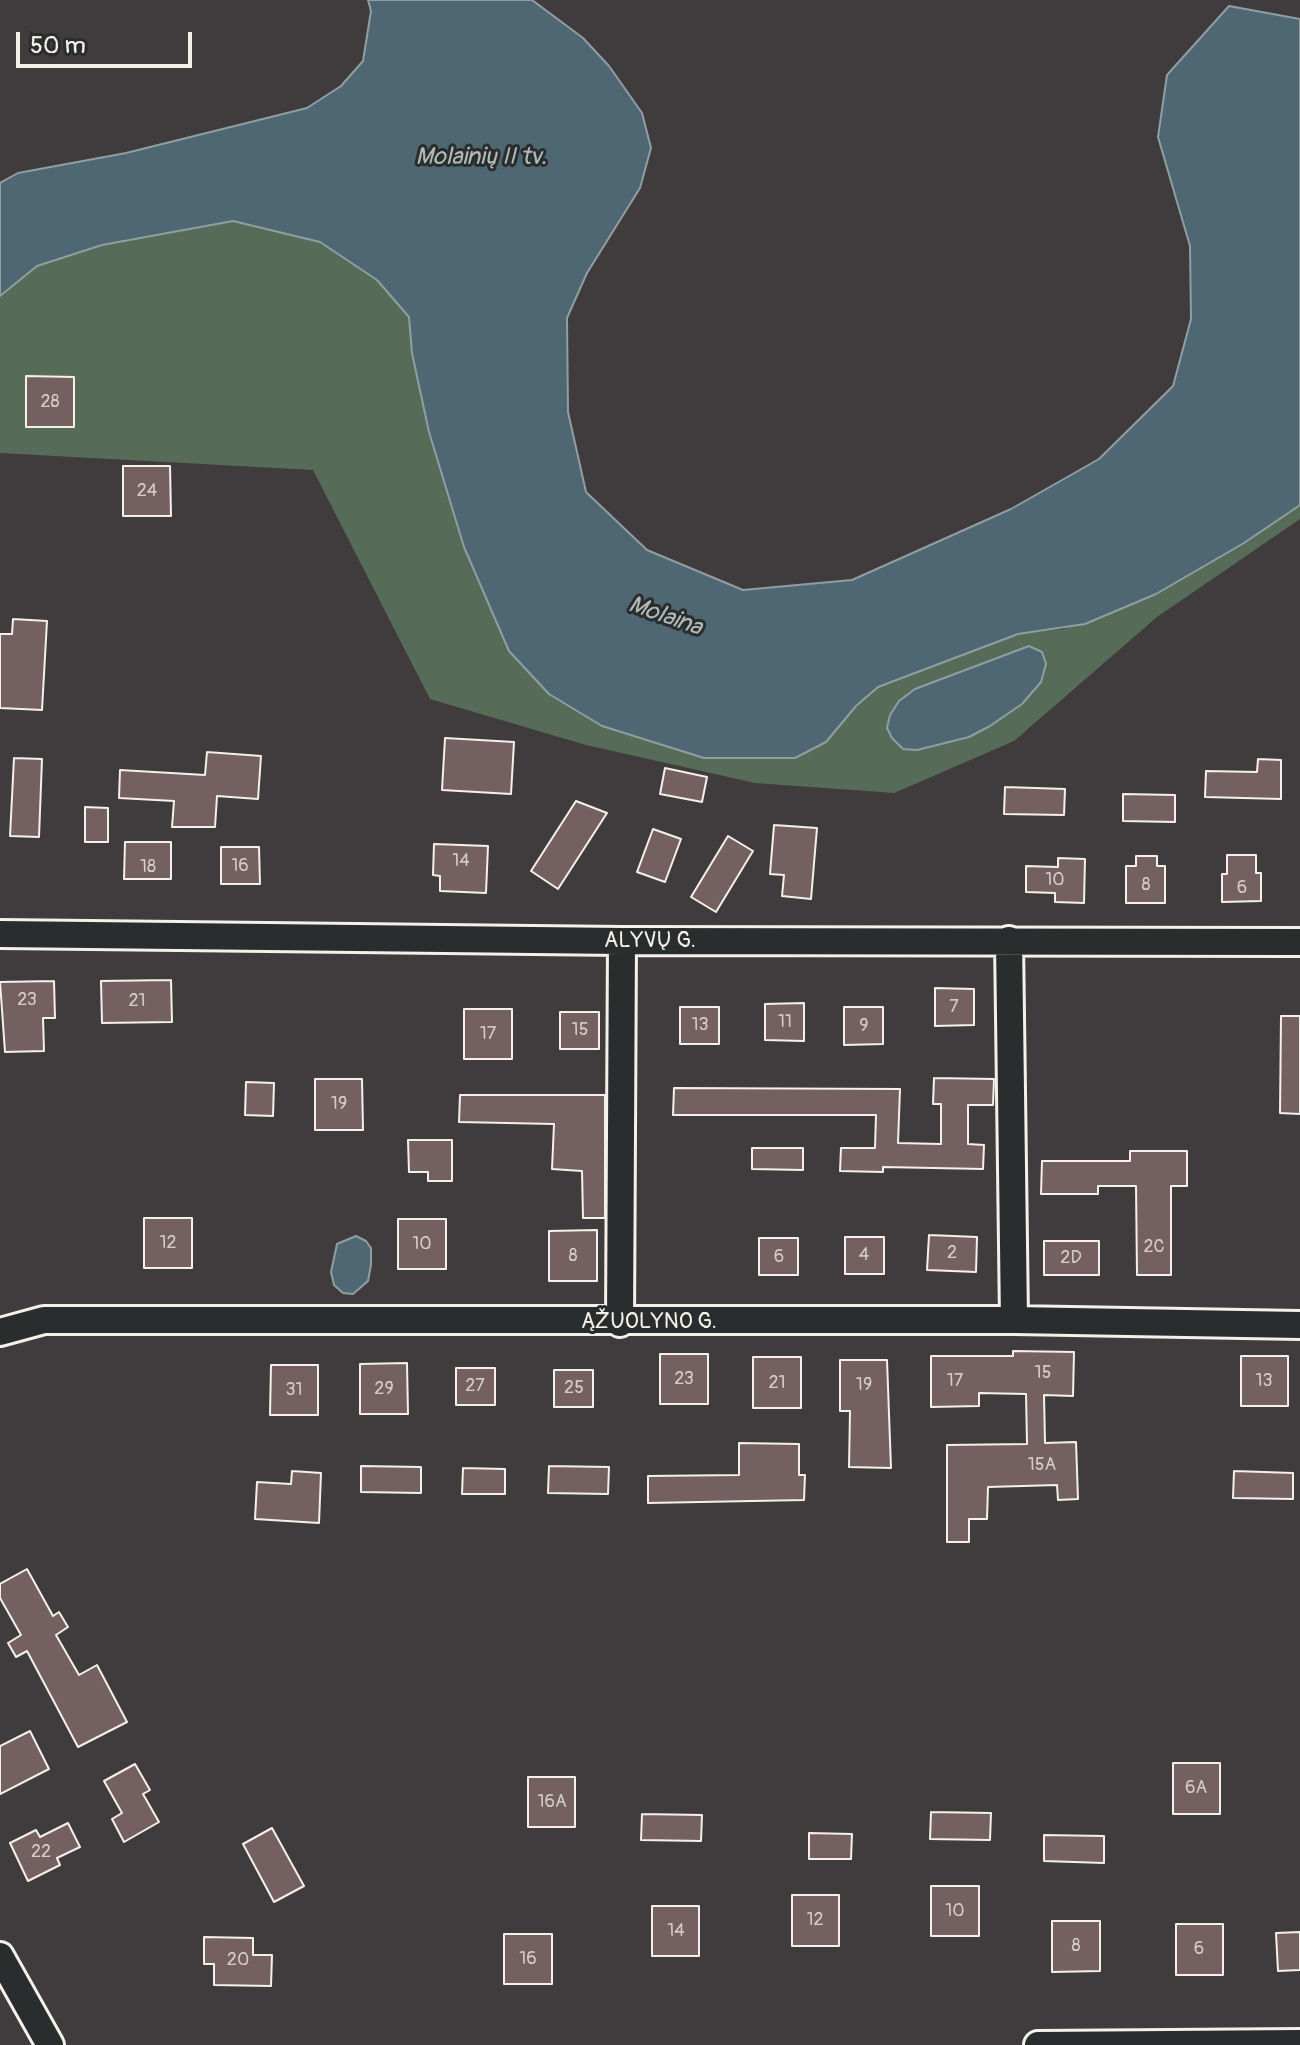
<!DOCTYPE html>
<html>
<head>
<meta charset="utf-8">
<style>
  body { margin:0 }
  #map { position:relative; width:1300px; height:2045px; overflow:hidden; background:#403c3d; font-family:Pangolin,sans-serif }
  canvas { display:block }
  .scale { position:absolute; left:16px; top:32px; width:176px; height:36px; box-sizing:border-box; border:4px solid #f4f1e8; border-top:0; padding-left:10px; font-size:24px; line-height:28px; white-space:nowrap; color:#f4f1e8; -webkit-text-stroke:6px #2a2d2e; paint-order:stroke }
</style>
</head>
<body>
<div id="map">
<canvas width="1300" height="2045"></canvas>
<div class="scale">50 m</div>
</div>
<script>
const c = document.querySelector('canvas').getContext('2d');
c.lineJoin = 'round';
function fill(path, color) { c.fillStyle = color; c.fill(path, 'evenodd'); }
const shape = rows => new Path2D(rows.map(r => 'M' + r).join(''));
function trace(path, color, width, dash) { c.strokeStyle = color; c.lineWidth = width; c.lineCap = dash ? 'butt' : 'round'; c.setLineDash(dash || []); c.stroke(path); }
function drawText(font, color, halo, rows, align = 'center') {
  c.font = font + ' Pangolin,sans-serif'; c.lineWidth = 6; c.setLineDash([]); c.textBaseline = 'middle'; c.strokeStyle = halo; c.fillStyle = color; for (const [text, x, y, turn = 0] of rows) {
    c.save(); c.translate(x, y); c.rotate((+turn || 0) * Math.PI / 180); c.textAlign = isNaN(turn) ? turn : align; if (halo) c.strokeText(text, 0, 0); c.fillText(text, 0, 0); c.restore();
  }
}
fill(shape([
  [233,221,320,242,377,280,409,317,412,353,704,758,795,758,826,742,856,706,878,687,1018,634,1064,629,1156,594,1244,543,1300,505,1300,519,1157,617,1014,741,894,793,755,783,586,745,430,699,313,470,0,453,0,296,36,266,102,245]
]), '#566c58');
const water = shape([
  [368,0,532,0,583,38,609,66,642,113,651,148,640,188,587,273,567,318,568,412,586,492,647,550,743,590,852,580,1011,509,1099,459,1173,386,1191,319,1190,246,1158,137,1167,75,1229,6,1300,19,1300,505,1244,543,1156,594,1085,624,1018,634,878,687,856,706,826,742,795,758,704,758,602,726,549,694,509,651,464,547,429,432,412,353,409,317,377,280,320,242,233,221,102,245,37,266,0,296,0,183,18,173,126,153,307,108,341,86,363,61,371,11,368,0],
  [1029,646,1042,652,1046,664,1041,682,1022,704,990,726,969,737,917,750,903,749,892,738,887,728,890,715,899,701,915,689,1029,646],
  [356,1236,366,1241,371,1248,371,1265,368,1281,353,1294,343,1293,334,1285,331,1272,337,1244,356,1236]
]);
fill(water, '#4e6773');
trace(water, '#909ea2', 2);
const building = shape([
  [26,376,74,377,74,427,26,427,26,376],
  [123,466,170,466,171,516,123,516,123,466],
  [13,619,47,621,42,710,0,708,0,634,12,634,13,619],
  [445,738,514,742,511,794,442,790,445,738],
  [207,752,261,756,258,799,217,796,215,827,172,827,174,801,119,798,120,770,205,775,207,752],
  [14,758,42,759,39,837,10,836,14,758],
  [1258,759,1281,760,1281,799,1205,797,1206,771,1257,772,1258,759],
  [665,768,707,777,702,802,660,794,665,768],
  [1005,787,1065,789,1064,815,1004,814,1005,787],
  [1123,794,1175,795,1175,822,1123,821,1123,794],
  [576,801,607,813,558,889,531,871,576,801],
  [85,807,108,808,108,842,85,842,85,807],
  [774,825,817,828,811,899,782,896,784,875,770,874,774,825],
  [653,829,681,839,665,882,637,872,653,829],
  [728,836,753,851,716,912,691,897,728,836],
  [125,842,171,842,171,879,124,879,125,842],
  [434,844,488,846,486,893,440,891,440,876,433,875,434,844],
  [221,847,259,847,260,884,221,884,221,847],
  [1227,855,1256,855,1256,873,1261,873,1261,901,1222,902,1222,874,1227,874,1227,855],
  [1136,856,1157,856,1157,866,1165,866,1165,903,1126,903,1126,866,1136,866,1136,856],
  [1058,858,1085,859,1084,903,1055,902,1055,893,1026,892,1026,866,1058,867,1058,858],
  [171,980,172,1022,102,1023,101,981,171,980],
  [54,981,55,1018,43,1018,44,1051,5,1052,0,982,54,981],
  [935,988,974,989,974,1025,935,1026,935,988],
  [804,1003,804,1041,765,1040,765,1004,804,1003],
  [680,1007,719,1007,719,1044,680,1044,680,1007],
  [844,1007,883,1007,883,1044,844,1045,844,1007],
  [464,1009,512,1009,512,1059,464,1059,464,1009],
  [560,1012,599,1012,599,1049,560,1049,560,1012],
  [1281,1016,1300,1016,1300,1114,1280,1113,1281,1016],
  [934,1078,994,1079,993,1105,968,1105,968,1144,984,1145,983,1169,883,1167,883,1172,840,1171,841,1148,875,1148,876,1115,673,1115,674,1088,900,1089,898,1143,941,1144,941,1104,933,1104,934,1078],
  [315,1079,362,1079,363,1130,315,1130,315,1079],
  [246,1082,274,1083,273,1116,245,1115,246,1082],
  [460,1095,605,1095,605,1218,583,1218,582,1171,552,1169,554,1124,459,1122,460,1095],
  [408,1140,452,1140,452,1181,428,1181,428,1172,409,1172,408,1140],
  [752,1148,803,1148,803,1170,752,1169,752,1148],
  [1130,1151,1187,1151,1187,1186,1171,1186,1171,1275,1137,1275,1136,1186,1098,1186,1098,1194,1041,1194,1042,1161,1130,1161,1130,1151],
  [144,1218,192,1218,192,1268,144,1268,144,1218],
  [398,1219,446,1219,446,1269,398,1269,398,1219],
  [597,1230,597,1281,549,1281,549,1231,597,1230],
  [929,1235,977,1237,976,1272,927,1270,929,1235],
  [845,1237,884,1237,884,1274,845,1274,845,1237],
  [759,1238,798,1238,798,1275,759,1275,759,1238],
  [1044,1241,1099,1241,1099,1275,1044,1275,1044,1241],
  [1013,1351,1074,1352,1073,1396,1044,1395,1045,1443,1076,1442,1078,1499,1058,1500,1057,1485,988,1487,987,1519,969,1519,969,1542,947,1542,947,1445,1027,1444,1026,1394,979,1393,979,1406,931,1407,931,1356,1013,1356,1013,1351],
  [660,1354,708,1354,708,1404,660,1404,660,1354],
  [1241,1356,1288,1356,1288,1406,1241,1406,1241,1356],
  [753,1357,801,1357,801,1408,753,1408,753,1357],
  [840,1360,887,1360,891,1468,849,1467,850,1411,840,1411,840,1360],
  [407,1363,408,1414,360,1414,360,1364,407,1363],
  [271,1365,318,1365,318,1415,270,1415,271,1365],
  [456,1368,495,1368,495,1405,456,1405,456,1368],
  [554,1370,593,1370,593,1407,554,1407,554,1370],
  [739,1443,799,1444,799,1475,805,1475,804,1500,648,1503,648,1476,739,1475,739,1443],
  [361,1466,421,1467,421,1493,361,1492,361,1466],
  [549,1466,609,1467,608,1494,548,1493,549,1466],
  [463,1468,505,1469,505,1494,462,1494,463,1468],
  [292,1471,321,1473,319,1523,255,1519,257,1482,291,1484,292,1471],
  [1234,1471,1293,1473,1293,1499,1233,1498,1234,1471],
  [27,1569,53,1616,59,1612,68,1627,56,1635,79,1675,97,1665,127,1722,78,1747,27,1651,16,1657,8,1643,21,1635,0,1598,0,1584,27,1569],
  [30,1731,49,1769,0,1794,0,1746,30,1731],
  [1173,1763,1220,1763,1220,1814,1173,1814,1173,1763],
  [135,1764,150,1790,143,1794,159,1822,124,1842,112,1819,122,1813,104,1781,135,1764],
  [528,1777,575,1777,575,1827,528,1827,528,1777],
  [931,1812,991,1813,990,1840,930,1839,931,1812],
  [642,1814,702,1815,701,1841,641,1840,642,1814],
  [68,1823,80,1847,57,1858,60,1865,28,1881,10,1843,36,1830,40,1837,68,1823],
  [272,1828,304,1886,274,1902,243,1844,272,1828],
  [809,1833,852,1834,851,1859,809,1859,809,1833],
  [1044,1835,1104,1836,1104,1863,1044,1861,1044,1835],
  [931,1886,979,1886,979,1936,931,1936,931,1886],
  [792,1895,839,1895,839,1946,792,1946,792,1895],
  [652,1906,699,1906,699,1956,652,1956,652,1906],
  [1052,1921,1100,1921,1100,1971,1052,1972,1052,1921],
  [1176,1924,1223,1924,1223,1975,1176,1975,1176,1924],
  [1300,1932,1300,1970,1278,1971,1276,1933,1300,1932],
  [504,1934,552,1934,552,1984,504,1984,504,1934],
  [204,1937,253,1938,253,1955,272,1955,271,1986,214,1985,214,1964,204,1964,204,1937]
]);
fill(building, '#746060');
trace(building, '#f4f1e8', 2);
const minor = shape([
  [0,934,622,941,1300,942],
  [1009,940,1014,1320],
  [620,1323,622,941],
  [0,1332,44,1320,1014,1320,1300,1325],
  [0,1956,50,2045],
  [1038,2045,1300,2043]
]);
trace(minor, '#f4f1e8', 32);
trace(minor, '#2a2d2e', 26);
drawText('18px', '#d4cdc6', null, [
  ["28",50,402],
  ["24",147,491],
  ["14",461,861],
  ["16",240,866],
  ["18",148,867],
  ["10",1055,880],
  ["8",1146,885],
  ["6",1242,888],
  ["23",27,1000],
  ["21",137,1001],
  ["7",954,1007],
  ["11",785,1022],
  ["13",700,1025],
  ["9",864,1026],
  ["15",580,1030],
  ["17",488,1034],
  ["19",339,1104],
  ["12",168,1243],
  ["10",422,1244],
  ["2C",1154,1247],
  ["2",952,1253],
  ["4",864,1255],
  ["8",573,1256],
  ["6",779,1257],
  ["2D",1071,1258],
  ["15",1043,1373],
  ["23",684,1379],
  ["17",955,1381],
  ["13",1264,1381],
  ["21",777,1383],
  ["19",864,1385],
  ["27",475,1386],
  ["25",574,1388],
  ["29",384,1389],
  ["31",294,1390],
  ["15A",1042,1465],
  ["6A",1196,1788],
  ["16A",552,1802],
  ["22",41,1852],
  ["10",955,1911],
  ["12",815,1920],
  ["14",676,1931],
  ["8",1076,1946],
  ["6",1199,1949],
  ["16",528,1959],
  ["20",238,1960]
]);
drawText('22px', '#f4f1e8', '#2a2d2e', [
  ["ALYVŲ G.",650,941],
  ["ĄŽUOLYNO G.",649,1322]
]);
drawText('italic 24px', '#b2bab9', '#2a2d2e', [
  ["Molainių II tv.",481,158],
  ["Molaina",665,617,19]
]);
</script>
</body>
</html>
